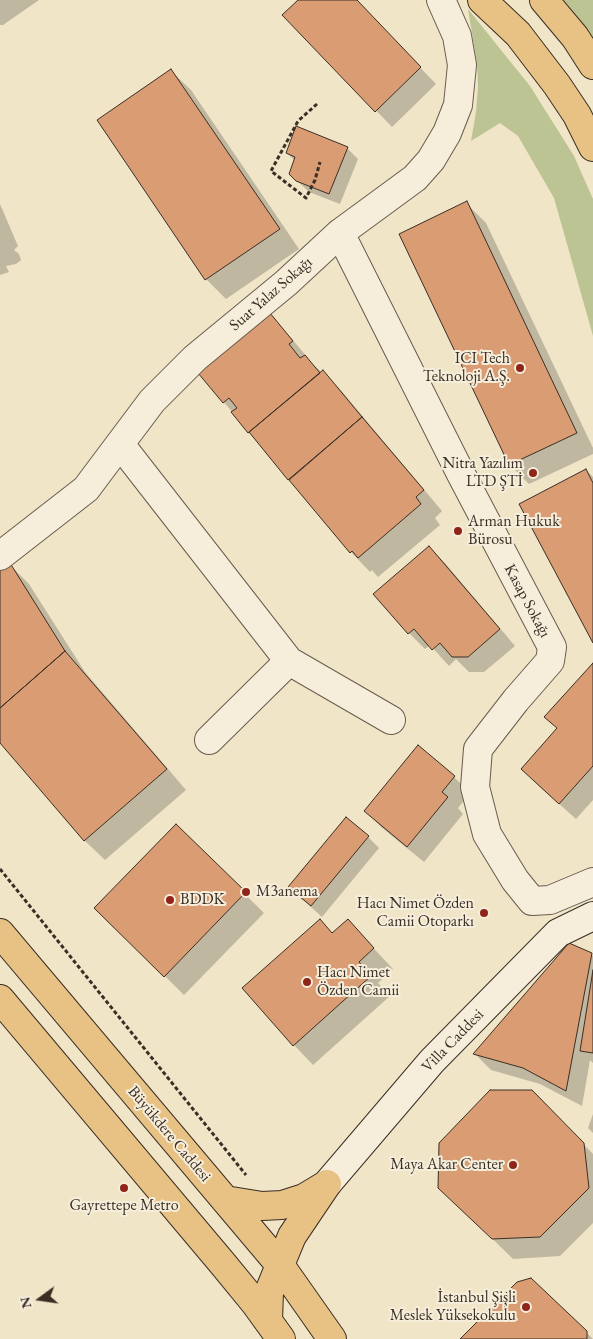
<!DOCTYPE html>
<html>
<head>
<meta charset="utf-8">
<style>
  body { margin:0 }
  #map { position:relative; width:593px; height:1339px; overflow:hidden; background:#f1e5c8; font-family:"EB Garamond",serif }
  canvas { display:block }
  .north { position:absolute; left:15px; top:1274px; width:50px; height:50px; -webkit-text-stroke:4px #f6eedb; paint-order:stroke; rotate:256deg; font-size:14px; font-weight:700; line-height:20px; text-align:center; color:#3a2e25 }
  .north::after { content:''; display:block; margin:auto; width:18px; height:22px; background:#3a2e25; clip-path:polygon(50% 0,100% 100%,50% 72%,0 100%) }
</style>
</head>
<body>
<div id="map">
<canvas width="593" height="1339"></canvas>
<div class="north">N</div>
</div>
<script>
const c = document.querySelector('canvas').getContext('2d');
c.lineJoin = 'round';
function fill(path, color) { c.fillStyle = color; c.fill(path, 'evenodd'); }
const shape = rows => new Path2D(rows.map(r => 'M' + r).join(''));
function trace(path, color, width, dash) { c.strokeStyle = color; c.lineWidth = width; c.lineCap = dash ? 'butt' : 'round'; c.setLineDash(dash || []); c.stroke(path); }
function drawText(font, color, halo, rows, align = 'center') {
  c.font = font + ' "EB Garamond",serif'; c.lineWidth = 4; c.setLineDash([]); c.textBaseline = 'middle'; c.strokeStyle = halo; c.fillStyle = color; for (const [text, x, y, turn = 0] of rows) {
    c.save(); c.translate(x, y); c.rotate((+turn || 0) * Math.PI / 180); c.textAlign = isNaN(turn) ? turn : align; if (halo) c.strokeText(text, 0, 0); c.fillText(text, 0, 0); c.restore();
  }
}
fill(shape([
  [561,0,593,0,593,39,590,35],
  [468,9,530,86,574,156,593,199,593,336,554,198,518,136,500,123,471,141,476,112,478,86,477,64]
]), '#bcc494');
fill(shape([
  [0,0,39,0,3,25,0,25],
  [299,0,355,0,436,84,392,127,284,15],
  [171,71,191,90,299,249,226,299,206,279,98,120],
  [347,148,358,159,340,204,309,192,290,174,295,161,287,153],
  [466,203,486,223,593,448,593,454,529,484,510,465],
  [0,204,18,246,14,250,19,254,21,260,16,264,6,266,9,272,0,275],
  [269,315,285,331,308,358,307,359,339,388,442,511,435,518,440,525,378,577,372,570,370,572,351,552,200,374],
  [586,470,593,477,593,641],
  [429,547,445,563,515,646,484,672,469,672,456,659,449,666,430,645,425,649,409,633],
  [9,564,29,584,85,672,186,790,105,860,85,841,0,741,0,572],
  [593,665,593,800,576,819,538,785,558,729],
  [454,777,470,793,458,808,463,814,424,862,381,827,366,811],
  [176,826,264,913,184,995,96,908],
  [368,837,379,848,322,917,289,887],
  [348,921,393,969,378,983,390,996,313,1065,294,1045,333,934],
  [591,954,593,956,593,1063,590,1060,582,1106,540,1084,491,1070,475,1054],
  [531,1091,593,1154,593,1223,560,1256,513,1259,460,1207],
  [593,1114,593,1133,588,1128],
  [586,1332,593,1339,461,1339]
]), '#0003');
const building = shape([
  [298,0,357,0,421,67,375,112,282,15,298,0],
  [171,69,280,229,205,280,97,120,171,69],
  [296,126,348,147,329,194,296,181,289,174,295,157,286,153,296,126],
  [467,201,577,433,509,465,399,234,467,201],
  [270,313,293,341,289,344,300,358,305,355,320,373,248,433,231,412,237,408,229,398,223,403,198,373,270,313],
  [323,370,362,417,288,480,249,432,323,370],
  [362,417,424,490,416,497,421,504,358,558,352,551,350,553,289,480,362,417],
  [586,469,593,483,593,643,519,504,586,469],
  [429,546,500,629,468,657,452,657,440,643,432,650,414,629,408,634,373,594,429,546],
  [10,563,65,651,0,708,0,570,10,563],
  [65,651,167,769,84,841,0,743,0,708,65,651],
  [593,663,593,766,559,804,521,769,557,728,544,717,593,663],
  [418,745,455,776,442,792,448,797,407,847,364,811,418,745],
  [346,817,369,836,311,906,288,887,346,817],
  [176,824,246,892,164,977,94,908,176,824],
  [320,919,332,933,348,919,374,948,359,962,371,976,293,1046,242,988,320,919],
  [569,943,592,953,566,1091,523,1068,473,1054,569,943],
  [593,970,593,1053,580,1051,593,970],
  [490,1090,532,1090,584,1143,589,1188,540,1237,492,1239,438,1188,439,1143,490,1090],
  [531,1278,587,1331,587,1339,460,1339,517,1282,531,1278]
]);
fill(building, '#d99c73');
trace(building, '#3a2e25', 1);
const minor = shape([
  [340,233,461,474,552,647,550,661,516,700,478,749,475,787,487,834,515,880,532,901,550,900,593,882],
  [120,444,289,661,391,720],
  [0,556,86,489,152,401,195,358,286,283,340,233,415,178,431,160,447,133,458,105,462,65,457,36,441,0],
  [209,740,289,661]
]);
const secondary = shape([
  [327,1184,432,1061,558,933,593,916]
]);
const primary = shape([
  [0,933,280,1265,332,1339],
  [0,999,223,1264,255,1303,281,1339],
  [225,1200,262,1206,282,1205,304,1198,324,1186],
  [268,1321,269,1292,280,1265,292,1236,327,1184]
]);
const trunk = shape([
  [482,0,518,34,557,85,577,115,593,147],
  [544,0,575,37,593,65]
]);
trace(minor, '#685c4e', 30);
trace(secondary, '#3a2e25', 30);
trace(primary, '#3a2e25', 30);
trace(trunk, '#3a2e25', 30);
trace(shape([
  [317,104,298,121,271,171,306,198,315,180,320,162],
  [0,869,246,1175]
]), '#3a2e25', 3, [4, 2.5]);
trace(minor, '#f6eedb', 28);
trace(secondary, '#f6eedb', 28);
trace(primary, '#e8c284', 28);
trace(trunk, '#e8c284', 28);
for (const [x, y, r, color] of [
  [520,368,5,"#8f2418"],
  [533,473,5,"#8f2418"],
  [458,531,5,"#8f2418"],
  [246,892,5,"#8f2418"],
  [170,900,5,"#8f2418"],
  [484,913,5,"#8f2418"],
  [307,982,5,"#8f2418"],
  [513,1165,5,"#8f2418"],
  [124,1188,5,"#8f2418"],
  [526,1307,5,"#8f2418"]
]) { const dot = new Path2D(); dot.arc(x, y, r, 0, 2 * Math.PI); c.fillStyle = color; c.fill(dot); trace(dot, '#f6eedb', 2); }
drawText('16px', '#3a2e25', '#f6eedb', [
  ["Suat Yalaz Sokağı",271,294,-41],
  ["Kasap Sokağı",527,601,62],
  ["Villa Caddesi",453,1041,-46],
  ["Büyükdere Caddesi",169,1134,50]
]);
drawText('16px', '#3a2e25', '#f6eedb', [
  ["ICI Tech",510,359],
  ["Teknoloji A.Ş.",510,377],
  ["Nitra Yazılım",523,464],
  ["LTD ŞTİ",523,482],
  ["Arman Hukuk",468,522,"left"],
  ["Bürosu",468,540,"left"],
  ["M3anema",256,892,"left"],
  ["BDDK",180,900,"left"],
  ["Hacı Nimet Özden",474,904],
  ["Camii Otoparkı",474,922],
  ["Hacı Nimet",317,973,"left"],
  ["Özden Camii",317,991,"left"],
  ["Maya Akar Center",503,1165],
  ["Gayrettepe Metro",124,1206,"center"],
  ["İstanbul Şişli",516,1298],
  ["Meslek Yüksekokulu",516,1316]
], 'right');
</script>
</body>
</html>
